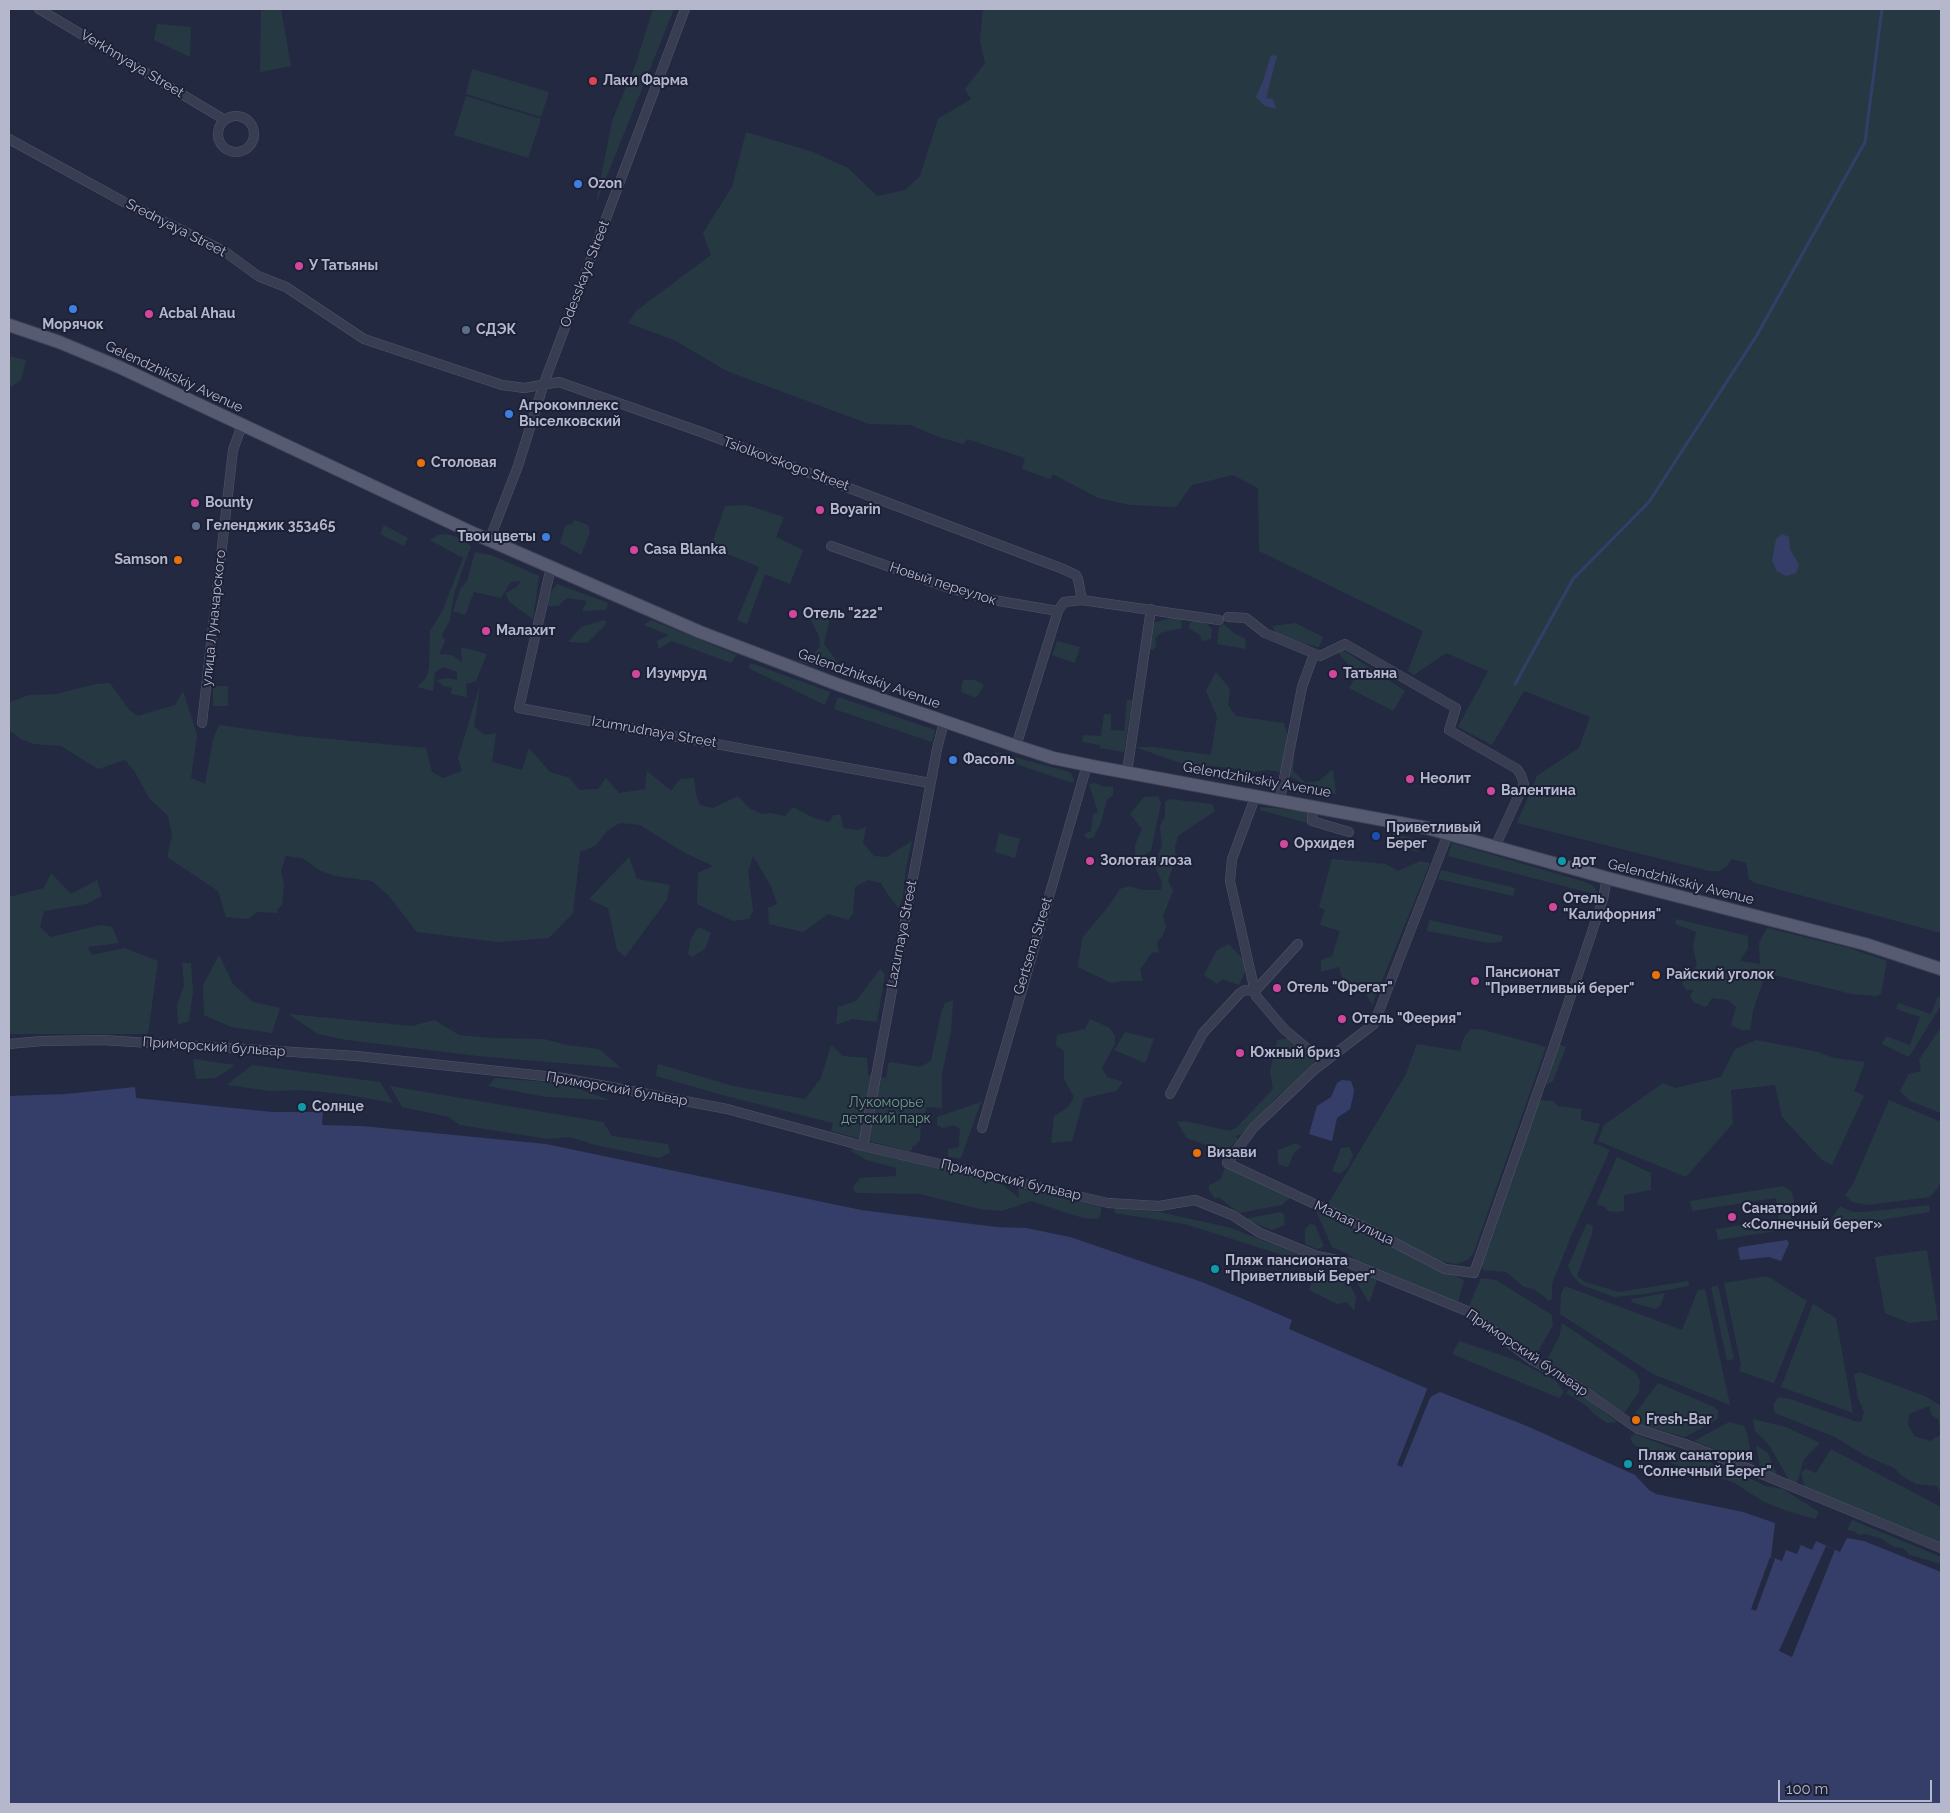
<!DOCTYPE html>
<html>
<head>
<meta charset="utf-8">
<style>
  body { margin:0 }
  #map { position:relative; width:1950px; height:1813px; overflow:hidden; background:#242942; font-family:Raleway,sans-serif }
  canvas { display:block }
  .frame { position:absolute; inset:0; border:10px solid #b5b8cc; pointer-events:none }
  .scale { position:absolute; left:1778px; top:1780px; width:154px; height:22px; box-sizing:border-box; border:2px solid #b5b8cc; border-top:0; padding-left:6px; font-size:15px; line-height:18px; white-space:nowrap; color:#b5b8cc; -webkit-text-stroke:4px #1d2137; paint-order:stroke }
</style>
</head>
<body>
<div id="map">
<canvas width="1950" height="1813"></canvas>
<div class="frame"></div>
<div class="scale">100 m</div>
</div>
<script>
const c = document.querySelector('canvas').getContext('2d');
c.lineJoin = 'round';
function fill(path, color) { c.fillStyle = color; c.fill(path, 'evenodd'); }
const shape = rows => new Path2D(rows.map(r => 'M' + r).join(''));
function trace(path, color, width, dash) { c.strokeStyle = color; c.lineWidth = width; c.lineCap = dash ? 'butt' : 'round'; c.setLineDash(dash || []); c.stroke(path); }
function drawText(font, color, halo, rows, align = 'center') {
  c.font = font + ' Raleway,sans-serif'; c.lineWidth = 4; c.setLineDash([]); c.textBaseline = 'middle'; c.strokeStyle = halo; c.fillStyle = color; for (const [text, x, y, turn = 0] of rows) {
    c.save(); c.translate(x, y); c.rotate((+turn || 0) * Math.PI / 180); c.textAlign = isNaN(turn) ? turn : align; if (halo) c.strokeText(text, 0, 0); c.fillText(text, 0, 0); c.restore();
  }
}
fill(shape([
  [261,9,281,9,291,66,260,72],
  [653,9,674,9,596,203,612,121,636,63],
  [983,9,1941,9,1941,933,1755,883,1749,879,1746,863,1732,859,1727,866,1719,871,1710,871,1517,823,1537,776,1579,748,1590,717,1524,691,1492,745,1458,727,1488,671,1446,653,1414,675,1408,671,1423,631,1259,551,1258,488,1233,475,1192,485,1176,507,1130,505,1098,498,1053,474,1050,479,1022,469,1025,458,967,439,963,444,939,437,910,425,869,424,727,371,674,340,628,323,636,311,711,255,703,233,732,187,746,132,813,152,848,168,877,196,905,190,920,176,938,119,971,99,965,89,985,63,980,41],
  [157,24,191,27,190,57,154,40],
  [472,69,549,92,541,117,466,94],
  [466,96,541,119,528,158,454,135],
  [9,356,26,360,21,380,9,388],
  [746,505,784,517,776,537,803,550,790,584,765,574,747,624,737,620,759,567,711,547,725,506],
  [575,520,588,525,590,532,581,555,560,543,565,526,572,524],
  [384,525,408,538,404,546,380,534],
  [447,534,459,538,471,546,454,593,450,620,442,635,445,641,439,654,452,655,462,662,461,647,487,654,476,681,466,684,467,697,451,694,452,688,443,686,437,680,448,678,457,680,457,672,443,667,435,672,433,691,417,687,426,678,429,669,430,631,442,612,463,558,430,540,438,535],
  [475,552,491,555,539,576,533,619,509,602,506,593,518,586,521,581,511,582,501,598,474,592,465,615,453,611,461,588,467,581],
  [557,584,608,603,606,610,582,611,587,601,567,598,558,606,548,606,549,595],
  [818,613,831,613,824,644,839,664,836,672,797,661,812,655,820,647,819,636,808,614],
  [1174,617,1181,619,1182,628,1160,633,1155,639,1156,646,1153,650,1147,648,1149,624],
  [604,620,607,623,587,643,568,642,581,627],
  [651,620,737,655,731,663,672,641,658,649,657,641,669,635,644,625],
  [1199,621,1207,624,1212,629,1211,639,1202,641,1200,635,1188,628,1191,622],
  [1295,623,1323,637,1319,647,1278,637,1272,626],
  [1224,624,1235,634,1245,638,1246,649,1217,644,1219,627],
  [1057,641,1080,647,1075,663,1052,655],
  [1340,648,1405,691,1393,711,1349,688,1358,673,1343,659,1339,653],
  [751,663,830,692,825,705,748,668],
  [1216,672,1230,689,1228,705,1236,716,1284,723,1294,755,1293,771,1306,783,1319,781,1333,769,1336,794,1317,791,1284,773,1269,770,1246,773,1238,769,1177,762,1135,747,1153,747,1211,755,1217,717,1206,691],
  [963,680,975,680,984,685,976,698,961,692],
  [110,683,129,710,138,716,175,705,183,691,197,735,191,778,205,784,213,739,219,725,298,736,426,748,432,772,443,778,462,771,458,758,480,685,474,727,485,735,496,733,492,762,522,770,529,748,550,772,570,778,579,790,598,789,606,778,619,793,645,789,647,771,671,791,680,779,694,778,696,795,700,805,713,808,738,796,749,808,762,814,770,813,785,816,793,807,814,818,829,822,834,815,841,815,843,828,857,830,866,827,863,843,874,856,887,857,912,841,906,867,903,896,899,908,889,896,881,883,868,880,855,887,853,914,848,920,828,914,803,932,769,924,768,908,777,904,770,884,753,856,748,871,753,911,749,919,733,921,697,904,698,873,713,866,685,853,640,825,620,823,608,830,595,846,580,852,573,913,549,938,497,942,417,932,389,896,372,881,335,876,321,871,302,858,286,856,281,870,284,885,282,905,277,909,278,913,257,912,248,919,226,917,218,891,167,857,172,835,168,816,149,798,135,772,125,760,98,769,61,746,34,744,21,739,9,730,10,702,29,695,56,694,96,684],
  [213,686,228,686,228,706,213,706],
  [838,697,935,730,932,742,834,709],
  [1127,700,1132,700,1124,752,1100,748,1100,745,1082,742,1083,735,1101,736,1104,714,1111,714,1111,730,1124,731],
  [995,752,1070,772,1074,779,1073,783,1036,771,994,756],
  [1096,783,1104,787,1113,786,1113,795,1107,800,1101,822,1094,837,1087,839,1084,834,1091,831,1093,814,1098,812,1089,784],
  [1158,796,1161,803,1151,851,1143,856,1135,855,1135,845,1142,829,1130,814,1144,797],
  [1169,799,1212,804,1215,811,1178,836,1175,847,1176,859,1168,880,1173,891,1163,916,1166,927,1162,937,1157,942,1159,953,1152,952,1140,970,1143,981,1124,981,1111,983,1078,967,1082,938,1108,907,1120,889,1129,886,1143,890,1161,890,1162,882,1156,869,1156,859,1162,846,1160,827,1165,816,1165,802],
  [1261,807,1305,811,1308,814,1307,823,1260,810],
  [999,833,1020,839,1015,858,995,852],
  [1393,833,1421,840,1418,852,1390,844],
  [1452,843,1585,882,1594,886,1598,895,1448,856],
  [629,857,637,879,670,885,667,900,625,957,617,950,608,908,589,899],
  [1332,859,1386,864,1398,871,1420,861,1430,863,1372,1005,1361,985,1344,983,1339,967,1321,972,1321,960,1332,956,1340,931,1320,925,1325,910,1319,907],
  [1441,870,1515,888,1513,896,1438,879],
  [51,873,71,894,97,880,102,896,86,904,44,911,40,927,51,937,101,925,112,927,119,943,87,947,92,955,124,948,158,961,148,1034,9,1034,9,897,44,888],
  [1676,919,1748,936,1748,948,1740,961,1760,964,1759,943,1767,928,1849,948,1887,961,1881,994,1876,996,1852,994,1766,973,1753,1011,1750,1030,1741,1030,1731,1025,1736,1007,1728,1000,1712,998,1706,1007,1693,1002,1690,996,1694,990,1686,990,1682,983,1684,978,1697,966,1693,946,1696,932,1675,924],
  [1429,920,1503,936,1501,942,1489,943,1427,931],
  [698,927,711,933,705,949,692,957,688,954,691,939],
  [1229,944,1248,965,1239,985,1222,979,1217,984,1204,975,1217,950],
  [219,955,233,984,253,1002,280,1008,272,1033,231,1027,204,1015,203,985],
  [182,963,191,963,193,992,189,1021,178,1025,177,1005,184,986],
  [880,969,885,974,877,1022,852,1019,836,1025,838,1007,856,1001],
  [1938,996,1941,998,1941,1005,1909,1057,1882,1044,1886,1036,1910,1045,1920,1017,1896,1009,1898,1003,1931,1014],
  [953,1000,951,1032,942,1074,942,1108,927,1107,921,1123,920,1140,915,1146,913,1145,911,1152,831,1131,833,1123,726,1096,656,1076,658,1064,733,1086,805,1099,821,1078,831,1045,843,1056,867,1058,868,1075,886,1078,889,1062,920,1067,931,1061,941,1013,945,1003],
  [288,1014,412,1026,434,1020,459,1035,491,1038,544,1039,566,1045,599,1049,621,1068,478,1056,347,1040,318,1034],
  [1090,1019,1110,1028,1115,1036,1115,1044,1102,1068,1107,1077,1123,1082,1116,1091,1084,1098,1072,1141,1051,1143,1054,1116,1068,1107,1074,1097,1064,1079,1064,1051,1056,1045,1057,1035,1085,1029],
  [1941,1027,1941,1113,1910,1101,1900,1091,1909,1074,1921,1071,1919,1060],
  [1471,1029,1484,1030,1546,1047,1473,1254,1468,1260,1456,1264,1441,1261,1326,1207,1406,1074,1417,1044,1460,1051,1464,1037],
  [1125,1032,1154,1039,1145,1063,1114,1050],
  [1288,1038,1310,1054,1315,1059,1317,1064,1278,1096,1242,1134,1236,1136,1238,1140,1224,1152,1187,1138,1177,1122,1185,1121,1230,1131,1237,1127,1273,1089,1270,1072,1274,1049,1278,1040],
  [1756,1040,1818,1052,1834,1058,1865,1062,1854,1091,1864,1096,1832,1165,1822,1160,1782,1117,1775,1085,1731,1090,1733,1123,1686,1177,1598,1141,1604,1125,1663,1083,1676,1088,1721,1077,1735,1049],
  [1559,1044,1566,1047,1553,1081,1546,1085],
  [193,1059,235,1065,216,1078,196,1079],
  [252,1065,380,1082,393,1103,343,1094,303,1090,270,1091,227,1085],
  [495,1078,561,1083,610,1100,546,1097,488,1086],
  [390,1086,603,1122,612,1136,668,1144,670,1153,659,1158,595,1145,570,1137,548,1139,460,1125,449,1117,402,1107],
  [1539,1100,1553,1101,1558,1106,1581,1109,1581,1120,1600,1124,1593,1143,1610,1150,1572,1234,1552,1284,1552,1299,1549,1301,1534,1289,1524,1287,1506,1272,1483,1270,1480,1263,1488,1248],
  [1889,1100,1941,1122,1941,1180,1938,1188,1929,1197,1868,1205,1852,1202,1845,1195,1853,1184],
  [981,1102,961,1158,948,1157,948,1149,959,1147,960,1129,954,1125,943,1128,937,1125,937,1117],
  [1296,1143,1301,1147,1294,1153,1288,1167,1278,1164,1278,1150],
  [855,1144,915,1163,971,1175,1003,1185,1019,1198,1018,1188,1101,1207,1101,1212,1099,1219,1083,1218,1031,1201,1002,1211,980,1209,920,1194,855,1193,853,1187,860,1178,896,1176,896,1168,867,1160,851,1151],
  [1349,1147,1353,1155,1348,1167,1340,1174,1332,1171,1341,1148],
  [1617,1157,1651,1173,1651,1190,1624,1195,1624,1211,1617,1212,1608,1211,1604,1206,1596,1205],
  [1226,1166,1290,1198,1282,1205,1239,1213,1219,1197,1215,1199,1209,1190,1209,1185,1220,1180],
  [1783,1186,1791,1191,1794,1200,1791,1224,1782,1230,1718,1240,1716,1229,1779,1219,1776,1198,1692,1211,1690,1201],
  [1929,1205,1930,1212,1844,1226,1828,1225,1840,1206,1853,1212,1865,1212],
  [1115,1208,1159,1212,1231,1228,1315,1261,1322,1271,1328,1275,1344,1273,1356,1297,1354,1311,1347,1302,1337,1304,1309,1290,1317,1266,1185,1224,1114,1213],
  [1316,1211,1464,1280,1458,1302,1355,1260,1350,1255,1332,1247],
  [1280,1212,1284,1214,1285,1225,1272,1230,1245,1219],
  [1587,1223,1593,1226,1592,1234,1577,1276,1585,1282,1619,1292,1688,1281,1689,1286,1645,1294,1614,1297,1582,1285,1572,1275,1568,1266],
  [1310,1224,1315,1225,1324,1246,1321,1248,1317,1249,1305,1244,1305,1229],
  [1927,1250,1938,1320,1909,1323,1885,1313,1875,1257],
  [1349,1269,1377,1280,1369,1303],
  [1761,1277,1769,1277,1807,1301,1774,1383,1739,1371,1741,1365,1724,1283],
  [1481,1278,1496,1280,1552,1315,1553,1325,1535,1357,1469,1306],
  [1718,1285,1734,1359,1727,1361,1711,1287],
  [1565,1286,1682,1330,1698,1290,1705,1289,1730,1405,1653,1374,1560,1314,1561,1294],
  [1665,1293,1660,1306,1655,1309,1631,1302,1632,1299],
  [1813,1304,1836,1318,1853,1413,1781,1387],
  [1562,1323,1636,1373,1640,1381,1639,1392,1624,1413,1546,1361,1559,1337],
  [1459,1341,1518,1361,1556,1381,1564,1392,1559,1398,1452,1354],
  [1859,1372,1925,1396,1941,1406,1941,1494,1937,1486,1916,1484,1902,1476,1894,1468,1864,1455,1835,1437,1775,1413,1773,1405,1778,1397,1790,1399,1857,1422,1862,1421,1864,1412,1858,1398,1854,1375],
  [1929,1406,1932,1415,1939,1420,1940,1435,1930,1441,1914,1436,1908,1424,1909,1414],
  [1658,1383,1714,1407,1718,1411,1718,1419,1685,1437,1641,1425,1635,1420,1634,1415],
  [1569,1389,1586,1398,1617,1422,1607,1423,1593,1413,1587,1406,1566,1393],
  [1753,1419,1786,1427,1820,1443,1804,1459,1797,1483,1789,1480,1771,1448,1764,1439,1755,1432],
  [1729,1422,1744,1426,1747,1433,1753,1464,1694,1441],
  [1634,1434,1741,1474,1765,1486,1783,1489,1819,1512,1815,1519,1787,1511,1764,1502,1733,1482,1695,1472,1668,1462,1634,1445,1630,1438],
  [1756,1445,1768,1453,1777,1475,1760,1468],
  [1831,1449,1941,1507,1941,1541,1938,1544,1817,1493,1812,1489,1810,1490,1805,1488,1801,1473,1806,1469,1816,1473],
  [1852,1520,1941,1557,1941,1564,1910,1555,1903,1548,1894,1547,1882,1539,1866,1534,1859,1535,1854,1531,1847,1530]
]), '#263943');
fill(shape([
  [1271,55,1277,56,1266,98,1273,99,1276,109,1265,106,1256,97,1263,81],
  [1782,534,1789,537,1790,549,1799,565,1796,573,1786,576,1777,571,1772,561,1776,539],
  [1342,1080,1351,1081,1354,1090,1353,1097,1350,1109,1337,1118,1332,1141,1309,1134,1317,1106,1331,1097,1337,1083],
  [135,1087,136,1098,272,1112,323,1112,322,1125,362,1126,546,1144,861,1210,996,1227,1026,1228,1070,1237,1202,1282,1248,1301,1292,1320,1289,1329,1428,1389,1425,1395,1430,1397,1440,1392,1527,1426,1635,1475,1649,1490,1656,1494,1743,1512,1775,1523,1771,1557,1782,1561,1786,1550,1797,1554,1801,1545,1812,1550,1816,1541,1840,1552,1847,1538,1864,1541,1941,1572,1941,1804,9,1804,9,1096,66,1094],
  [1787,1240,1789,1243,1781,1261,1769,1257,1740,1260,1738,1249,1740,1247]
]), '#343e68');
fill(shape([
  [1428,1387,1428,1393,1432,1393,1402,1467,1397,1465],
  [1826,1546,1835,1550,1792,1657,1779,1651],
  [1770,1557,1775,1559,1756,1611,1751,1609]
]), '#242942');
trace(shape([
  [1515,684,1573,579,1649,502,1757,335,1865,142,1882,9]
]), '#343e68', 3);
const street = shape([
  [39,9,225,120],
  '218 134a18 18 0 1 1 36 0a18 18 0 1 1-36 0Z',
  [9,139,124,202,224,251,258,276,286,287,364,339,502,385,524,388,559,382,701,432,1063,569,1076,575,1078,579,1082,600],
  [489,541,518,466,544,383,685,9],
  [831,546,952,589,993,600,1058,611],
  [551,567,519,708,930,783],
  [1228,617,1246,618,1265,633,1320,656,1345,644,1456,708,1449,730,1517,769,1521,775,1524,784,1495,847],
  [202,723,233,450,242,425],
  [1016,746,1058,611,1064,602,1082,600,1219,620],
  [1127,772,1151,609],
  [1256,795,1232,859,1230,881,1256,996,1284,1029,1314,1054],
  [1280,799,1302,687,1314,654],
  [1313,805,1312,821,1349,832],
  [1448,834,1374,1024,1314,1070,1254,1127,1227,1163,1368,1229,1445,1269,1474,1273,1556,1040,1603,899,1607,878],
  [9,1044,42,1041,102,1040,357,1056,563,1078,727,1109,863,1146,1108,1203,1159,1206,1195,1200,1232,1215,1260,1233,1317,1256,1347,1262,1467,1311,1532,1360,1568,1380,1638,1429,1685,1444,1757,1472,1941,1548],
  [1170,1094,1203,1033,1240,993,1245,990,1255,991,1298,944],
  [982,1128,1087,765],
  [863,1146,937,749,944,722]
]);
const primary = shape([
  [9,325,59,342,119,367,475,534,700,632,839,685,1016,746,1053,758,1097,767,1427,828,1607,878,1865,944,1941,969]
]);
trace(street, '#505569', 10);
trace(primary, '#3f4358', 14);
trace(street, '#383d51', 9);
trace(primary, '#565b72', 12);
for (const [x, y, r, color] of [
  [593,81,5,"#e0444e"],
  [578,184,5,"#3f7fe0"],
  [299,266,5,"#d1479c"],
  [73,309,5,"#3f7fe0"],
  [149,314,5,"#d1479c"],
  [466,330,5,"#5c6f8a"],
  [509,414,5,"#3f7fe0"],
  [421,463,5,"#e8710a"],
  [195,503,5,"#d1479c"],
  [820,510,5,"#d1479c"],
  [196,526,5,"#5c6f8a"],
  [546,537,5,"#3f7fe0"],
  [634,550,5,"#d1479c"],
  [178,560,5,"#e8710a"],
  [793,614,5,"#d1479c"],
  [486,631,5,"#d1479c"],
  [636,674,5,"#d1479c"],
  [1333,674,5,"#d1479c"],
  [953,760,5,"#3f7fe0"],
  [1410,779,5,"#d1479c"],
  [1491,791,5,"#d1479c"],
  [1376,836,5,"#1a4fb4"],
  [1284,844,5,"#d1479c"],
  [1090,861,5,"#d1479c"],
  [1562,861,5,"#0f9aa8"],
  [1553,907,5,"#d1479c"],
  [1656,975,5,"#e8710a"],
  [1475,981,5,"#d1479c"],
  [1277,988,5,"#d1479c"],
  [1342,1019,5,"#d1479c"],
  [1240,1053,5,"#d1479c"],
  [302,1107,5,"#0f9aa8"],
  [1197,1153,5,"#e8710a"],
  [1732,1217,5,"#d1479c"],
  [1215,1269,5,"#0f9aa8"],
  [1636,1420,5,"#e8710a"],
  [1628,1464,5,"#0f9aa8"]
]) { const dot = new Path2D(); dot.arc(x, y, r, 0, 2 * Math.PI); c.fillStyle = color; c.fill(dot); trace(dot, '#1d2137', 2); }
drawText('14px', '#b5b8cc', '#1d2137', [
  ["Verkhnyaya Street",132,64,31],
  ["Srednyaya Street",176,228,27],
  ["Odesskaya Street",585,274,-69],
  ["Gelendzhikskiy Avenue",174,377,25],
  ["Tsiolkovskogo Street",786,464,20],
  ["Новый переулок",943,584,18],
  ["улица Луначарского",214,618,-84],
  ["Gelendzhikskiy Avenue",869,679,20],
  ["Izumrudnaya Street",654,732,10],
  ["Gelendzhikskiy Avenue",1257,780,10],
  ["Gelendzhikskiy Avenue",1681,882,14],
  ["Lazurnaya Street",902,934,-79],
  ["Gertsena Street",1033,946,-73],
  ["Приморский бульвар",214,1047,4],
  ["Приморский бульвар",617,1089,10],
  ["Приморский бульвар",1011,1180,13],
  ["Малая улица",1354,1223,25],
  ["Приморский бульвар",1527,1353,34]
]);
drawText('bold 14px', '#b5b8cc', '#1d2137', [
  ["Лаки Фарма",603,81],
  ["Ozon",588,184],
  ["У Татьяны",309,266],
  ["Acbal Ahau",159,314],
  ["Морячок",73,325,"center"],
  ["СДЭК",476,330],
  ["Агрокомплекс",519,406],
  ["Выселковский",519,422],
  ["Столовая",431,463],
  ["Bounty",205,503],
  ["Boyarin",830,510],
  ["Геленджик 353465",206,526],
  ["Твои цветы",536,537,"right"],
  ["Casa Blanka",644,550],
  ["Samson",168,560,"right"],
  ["Отель \"222\"",803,614],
  ["Малахит",496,631],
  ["Изумруд",646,674],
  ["Татьяна",1343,674],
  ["Фасоль",963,760],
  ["Неолит",1420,779],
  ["Валентина",1501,791],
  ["Приветливый",1386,828],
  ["Берег",1386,844],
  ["Орхидея",1294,844],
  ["Золотая лоза",1100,861],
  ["дот",1572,861],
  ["Отель",1563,899],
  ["\"Калифорния\"",1563,915],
  ["Пансионат",1485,973],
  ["\"Приветливый берег\"",1485,989],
  ["Райский уголок",1666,975],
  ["Отель \"Фрегат\"",1287,988],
  ["Отель \"Феерия\"",1352,1019],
  ["Южный бриз",1250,1053],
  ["Солнце",312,1107],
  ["Визави",1207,1153],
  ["Санаторий",1742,1209],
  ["«Солнечный берег»",1742,1225],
  ["Пляж пансионата",1225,1261],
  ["\"Приветливый Берег\"",1225,1277],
  ["Fresh-Bar",1646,1420],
  ["Пляж санатория",1638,1456],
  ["\"Солнечный Берег\"",1638,1472]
], 'left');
drawText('14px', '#6a9e82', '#1d2137', [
  ["Лукоморье",886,1103],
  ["детский парк",886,1119]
]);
</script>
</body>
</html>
